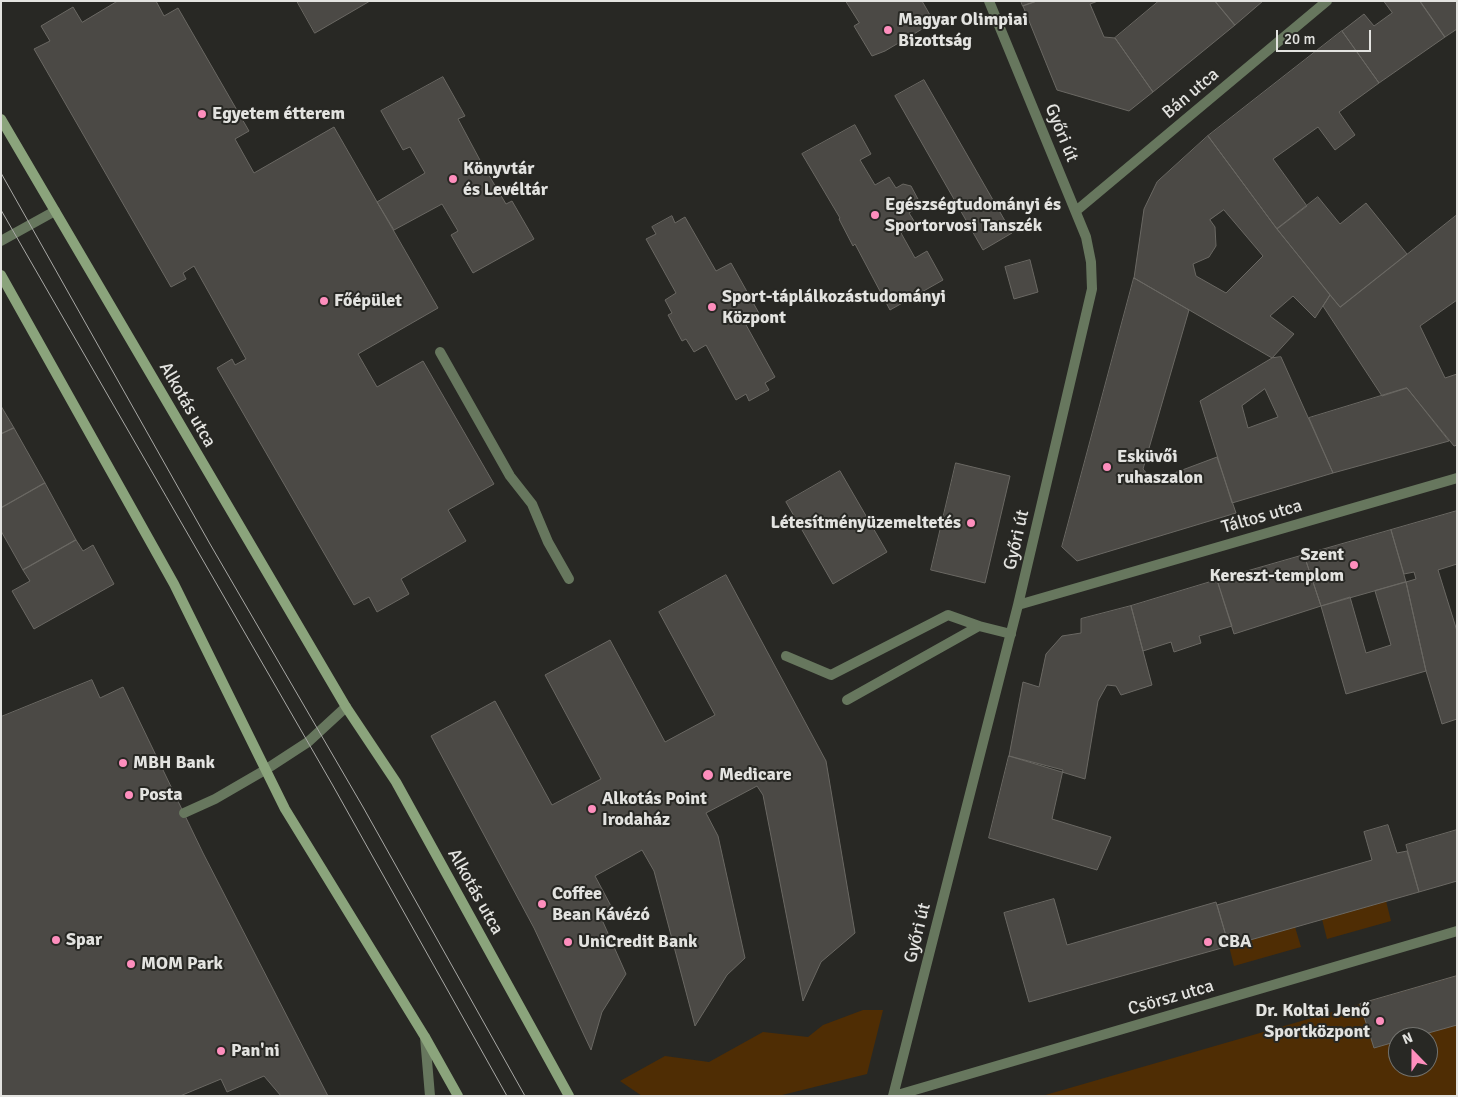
<!DOCTYPE html>
<meta charset="utf-8">
<style>
body{margin:0}
#map{position:relative;width:1458px;height:1097px;overflow:hidden;background:#282824;font-family:Signika,sans-serif}
canvas{display:block}
.frame{position:absolute;inset:0;border:2px solid #e3e3e0;pointer-events:none}
.north{position:absolute;left:1388px;top:1027px;width:50px;height:50px;box-sizing:border-box;background:#282824;border:1px solid #73736f;border-radius:50%;rotate:338deg;font-size:14px;font-weight:700;line-height:20px;text-align:center;color:#e3e3e0}
.north::after{content:'';display:block;margin:auto;width:18px;height:22px;background:#fe8ebd;clip-path:polygon(50% 0,100% 100%,50% 72%,0 100%)}
.scale{position:absolute;left:1276px;top:30px;width:95px;height:22px;box-sizing:border-box;border:2px solid #e3e3e0;border-top:0;padding-left:6px;font-size:15px;line-height:18px;white-space:nowrap;color:#e3e3e0;-webkit-text-stroke:4px #282824;paint-order:stroke}
</style>
<div id="map">
<canvas width="1458" height="1097"></canvas>
<div class="frame"></div>
<div class="north">N</div>
<div class="scale">20 m</div>
</div>
<script>
const ctx = document.querySelector('canvas').getContext('2d');
ctx.lineJoin = 'round';
function paint(path, color) {
  ctx.fillStyle = color;
  ctx.fill(path, 'evenodd');
}
function strokePath(path, color, width, dash) {
  ctx.strokeStyle = color;
  ctx.lineWidth = width;
  ctx.lineCap = dash ? 'butt' : 'round';
  ctx.setLineDash(dash || []);
  ctx.stroke(path);
}
function label(font, color, halo, rows, align = 'center') {
  ctx.font = font + ' Signika,sans-serif';
  ctx.lineWidth = 4;
  ctx.setLineDash([]);
  ctx.textBaseline = 'middle';
  ctx.strokeStyle = halo;
  ctx.fillStyle = color;
  for (const [text, x, y, turn = 0] of rows) {
    ctx.save();
    ctx.translate(x, y);
    ctx.rotate((+turn || 0) * Math.PI / 180);
    ctx.textAlign = isNaN(turn) ? turn : align;
    if (halo) ctx.strokeText(text, 0, 0);
    ctx.fillText(text, 0, 0);
    ctx.restore();
  }
}
paint(new Path2D(`
 M1386 901 1391 921 1327 939 1322 919Z
 M1295 927 1301 947 1234 966 1229 946Z
 M1457 976V1096H1042ZM1398 1037H1428V1067H1398Z
 M863 1010H883L867 1074 778 1096H642L620 1081 665 1056 709 1062 763 1032 808 1037 823 1025Z`), '#4f2d04');
const building = new Path2D(`
 M118 1H156L164 16 178 8 249 131 235 139 254 173 334 127 438 308 358 354 377 387 423 361 494 484 448 510 466 541 401 579 409 594 377 612 369 597 354 605 217 368 232 359 235 365 246 359 194 266 183 273 186 279 171 287 34 49 50 41 41 26 73 7 82 22Z
 M297 1H370L315 33Z
 M846 1H922L934 22 885 51 872 56 854 26 859 23Z
 M1021 1H1037L1023 6Z
 M1037 1H1098L1090 4 1104 37 1115 38 1153 92 1129 111 1057 90 1023 6Z
 M1159 1H1215L1235 25 1153 92 1115 38Z
 M1215 1H1263L1235 25Z
 M1384 1H1420L1445 37 1379 83 1342 31 1364 14 1374 26 1392 13Z
 M1420 1H1457V29L1445 37Z
 M1342 31 1379 83 1339 112 1355 135 1335 150 1318 127 1273 159 1307 206 1277 229 1208 136Z
 M443 77 465 116 458 119 481 162 506 204 512 201 534 239 473 273 451 235 458 231 442 204 394 230 377 202 425 173 410 147 403 150 381 111Z
 M924 80 1012 233 983 250 895 96Z
 M855 125 871 154 860 160 875 185 889 177 896 188 903 184 911 186 919 201 917 208 909 213 916 224 901 233 915 258 927 251 943 280 890 310 855 244 853 246 839 219 840 218 802 154Z
 M1208 136 1277 229 1330 295 1315 318 1293 296 1270 316 1294 334 1272 358 1134 278 1144 209 1157 182ZM1224 210 1263 256 1226 293 1196 276 1193 264 1209 257 1216 246 1215 227 1210 220Z
 M1318 197 1340 224 1366 203 1407 254 1340 307 1277 229Z
 M1457 215V300L1420 326 1445 378 1457 374V445L1454 446 1407 388 1382 396 1323 306 1330 295 1340 307Z
 M672 216 675 223 685 217 716 271 731 263 760 315 745 323 775 377 765 383 769 390 749 401 746 394 736 400 706 345 694 352 686 339 682 341 668 315 672 313 665 300 676 293 646 239 656 234 652 227Z
 M1030 260 1038 292 1014 299 1005 267Z
 M1134 278 1189 310 1143 469 1153 481 1217 457 1236 513 1077 561 1062 547Z
 M1281 357 1333 473 1232 503 1200 401 1272 358ZM1265 389 1278 417 1248 428 1242 406Z
 M1407 388 1449 441 1333 473 1309 418Z
 M1 406 14 428 1 434Z
 M14 428 45 483 1 508V434Z
 M956 463 1010 476 985 583 931 570Z
 M840 471 887 552 833 584 786 502Z
 M45 483 76 540 23 570 1 531V508Z
 M1457 511V564L1438 570 1457 631V719L1442 724 1426 671 1406 582 1416 579 1414 572 1404 574 1391 530Z
 M1391 530 1406 582 1321 606 1304 555Z
 M76 540 83 551 93 545 114 584 34 629 12 591 30 581 23 570Z
 M1304 555 1321 606 1234 634 1217 580Z
 M726 575 826 761 855 933 821 962 803 1001 763 795 757 786 706 813 718 836 745 958 727 975 695 1026 654 871 642 850 595 876 611 906 599 913 626 974 602 1012 591 1050 534 928 431 736 495 701 552 805 601 779 545 675 610 640 665 742 715 715 659 612Z
 M1217 580 1232 626 1199 636 1201 643 1174 652 1171 642 1143 651 1131 606Z
 M1406 582 1426 671 1346 694 1321 606 1350 597 1366 653 1391 645 1375 591Z
 M1131 606 1152 685 1121 695 1116 686 1107 685 1098 701 1085 779 1009 756 1023 682 1039 687 1046 654 1062 636 1081 633V619Z
 M92 680 100 698 123 687 203 853 328 1096H281L264 1076 227 1092 221 1079 180 1096H1V717Z
 M1009 756 1063 770 1052 819 1111 837 1097 870 989 838Z
 M1388 825 1397 853 1407 851 1419 892 1229 946 1217 905 1372 860 1364 832Z
 M1457 830V881L1419 892 1406 845Z
 M1054 899 1067 945 1216 902 1229 946 1029 1002 1004 913Z
 M1457 976V1025L1414 1037H1398V1041L1374 1048 1360 1004Z`);
paint(building, '#4b4945');
strokePath(building, '#6a6863', 1);
strokePath(new Path2D(`
 M440 352 510 476 532 504 548 542 569 579
 M786 656 831 675 948 615 979 626
 M847 700 979 626 1011 634
 M184 813 215 799 265 770`), '#67775e', 10);
strokePath(new Path2D(`
 M1076 211 1327 1
 M1 241 55 211
 M1018 605 1457 478
 M265 770 308 742 346 707
 M425 1037 430 1096
 M893 1096 1018 605 1092 289 1091 262 1086 237 989 1
 M894 1096 1457 931`), '#67775e', 10);
strokePath(new Path2D(`
 M1 119 346 707 396 782 569 1096
 M1 275 174 584 285 809 425 1037 458 1096`), '#8ba47c', 10);
strokePath(new Path2D(`
 M1 173 210 544 363 807 525 1096
 M1 210 332 784 507 1096`), '#a9a9a6', 1);
for (const [x, y, r, color] of [
 [888,30,5,"#fe8ebd"],
 [202,114,5,"#fe8ebd"],
 [453,179,5,"#fe8ebd"],
 [875,215,5,"#fe8ebd"],
 [324,301,5,"#fe8ebd"],
 [712,307,5,"#fe8ebd"],
 [1107,467,5,"#fe8ebd"],
 [971,523,5,"#fe8ebd"],
 [1354,565,5,"#fe8ebd"],
 [123,763,5,"#fe8ebd"],
 [708,775,6,"#fe8ebd"],
 [129,795,5,"#fe8ebd"],
 [592,809,5,"#fe8ebd"],
 [542,904,5,"#fe8ebd"],
 [56,940,5,"#fe8ebd"],
 [568,942,5,"#fe8ebd"],
 [1208,942,5,"#fe8ebd"],
 [131,964,5,"#fe8ebd"],
 [1380,1021,5,"#fe8ebd"],
 [221,1051,5,"#fe8ebd"]
]) {
  const dot = new Path2D();
  dot.arc(x, y, r, 0, 2 * Math.PI);
  ctx.fillStyle = color;
  ctx.fill(dot);
  strokePath(dot, '#282824', 2);
}
label('bold 18px', '#e3e3e0', '#282824', [
 ["Magyar Olimpiai",898,20],
 ["Bizottság",898,41],
 ["Egyetem étterem",212,114],
 ["Könyvtár",463,169],
 ["és Levéltár",463,190],
 ["Egészségtudományi és",885,205],
 ["Sportorvosi Tanszék",885,226],
 ["Sport-táplálkozástudományi",722,297],
 ["Központ",722,318],
 ["Főépület",334,301],
 ["Esküvői",1117,457],
 ["ruhaszalon",1117,478],
 ["Létesítményüzemeltetés",961,523,"right"],
 ["Szent",1344,555,"right"],
 ["Kereszt-templom",1344,576,"right"],
 ["MBH Bank",133,763],
 ["Medicare",719,775],
 ["Posta",139,795],
 ["Alkotás Point",602,799],
 ["Irodaház",602,820],
 ["Coffee",552,894],
 ["Bean Kávézó",552,915],
 ["Spar",66,940],
 ["UniCredit Bank",578,942],
 ["CBA",1218,942],
 ["MOM Park",141,964],
 ["Dr. Koltai Jenő",1370,1011,"right"],
 ["Sportközpont",1370,1032,"right"],
 ["Pan'ni",231,1051]
], 'left');
label('18px', '#e3e3e0', '#282824', [
 ["Bán utca",1191,94,-40],
 ["Győri út",1061,133,68],
 ["Alkotás utca",187,405,60],
 ["Táltos utca",1262,517,-16],
 ["Győri út",1017,540,-77],
 ["Alkotás utca",475,892,61],
 ["Győri út",918,933,-76],
 ["Csörsz utca",1171,998,-16]
]);
</script>
